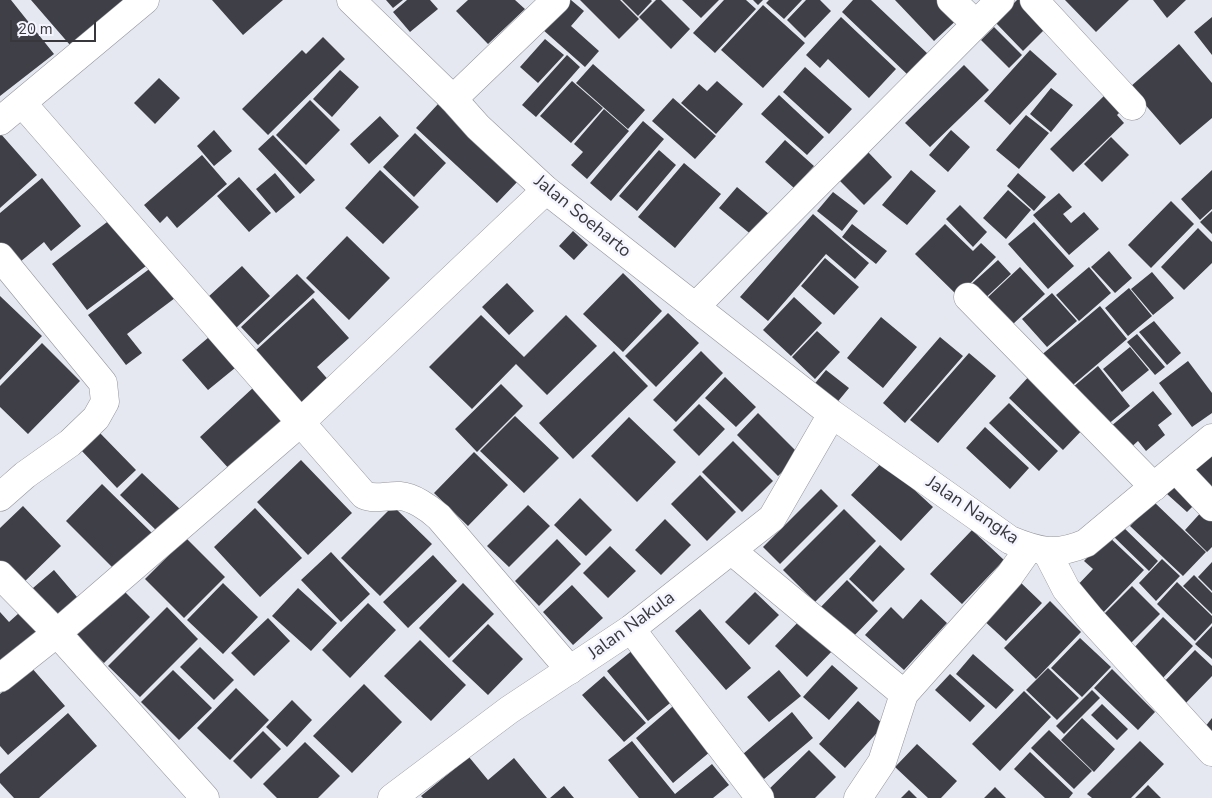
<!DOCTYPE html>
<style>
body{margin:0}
#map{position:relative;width:1212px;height:798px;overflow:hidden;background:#e6e8f1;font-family:"Nunito Sans",sans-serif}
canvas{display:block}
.scale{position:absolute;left:10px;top:20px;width:86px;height:22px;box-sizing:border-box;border:2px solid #38383c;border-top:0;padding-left:6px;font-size:15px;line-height:18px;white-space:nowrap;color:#38383c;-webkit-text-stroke:4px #f4f5ff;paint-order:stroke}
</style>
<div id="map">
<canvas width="1212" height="798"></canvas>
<div class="scale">20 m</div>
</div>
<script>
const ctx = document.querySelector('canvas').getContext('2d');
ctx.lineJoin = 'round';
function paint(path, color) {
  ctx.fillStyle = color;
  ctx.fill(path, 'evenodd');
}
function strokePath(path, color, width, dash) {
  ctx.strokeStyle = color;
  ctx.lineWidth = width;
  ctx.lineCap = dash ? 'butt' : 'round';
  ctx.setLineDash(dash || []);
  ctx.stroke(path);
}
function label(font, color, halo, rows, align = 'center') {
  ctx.font = font + ' "Nunito Sans",sans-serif';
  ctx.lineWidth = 5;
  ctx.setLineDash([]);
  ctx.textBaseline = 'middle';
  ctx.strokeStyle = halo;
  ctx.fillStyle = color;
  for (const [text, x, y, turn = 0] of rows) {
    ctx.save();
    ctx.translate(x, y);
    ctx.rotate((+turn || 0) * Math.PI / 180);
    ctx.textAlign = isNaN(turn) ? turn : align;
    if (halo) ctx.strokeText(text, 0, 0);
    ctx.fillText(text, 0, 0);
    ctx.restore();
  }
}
paint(new Path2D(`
 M0 0H11L54 54 0 96Z
 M31 0H124L70 45Z
 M212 0H283L243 35Z
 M386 0H403L393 8Z
 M407 0H430L438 9 410 32 393 12Z
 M468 0H515L525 9 488 44 456 11Z
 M567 0H571L584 11 571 26 599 51 585 67 542 29Z
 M580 0H620L639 19 619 39Z
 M622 0H651L652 1 638 16Z
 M656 0H661L690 29 671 49 639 17Z
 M682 0H719L701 18Z
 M724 0H746L756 9 715 53 693 33Z
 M753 0H763L758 5Z
 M769 0H802L784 19 766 3Z
 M806 0H820L831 11 805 38 787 20Z
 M853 0H871L928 54 908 75 842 12Z
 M895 0H946L961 16 934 41Z
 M1017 0H1022L1048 26 1023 51 995 22Z
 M1065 0H1129L1096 32Z
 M1153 0H1186L1167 18Z
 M763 5 805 43 763 88 721 50Z
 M841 17 896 69 869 98 828 59 820 68 806 55Z
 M1212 17V55L1194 32Z
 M994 27 1022 55 1009 68 981 40Z
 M323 37 345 59 268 135 242 109 302 50 306 54Z
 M545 39 564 55 538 83 520 67Z
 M1179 44 1212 83V118L1180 145 1130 87Z
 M1030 50 1057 74 1010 125 984 101Z
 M567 55 580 67 536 117 522 105Z
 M593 64 645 110 628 129 576 83Z
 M964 65 989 90 930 147 905 123Z
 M805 67 852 109 829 134 783 92Z
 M340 70 359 87 332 117 313 99Z
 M159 78 180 98 155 124 134 103Z
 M572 81 603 108 571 143 540 116Z
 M717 81 743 104 716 134 681 103 699 84 707 91Z
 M1051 88 1073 105 1051 132 1030 114Z
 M1107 93 1123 109 1117 115 1124 123 1073 172 1050 149Z
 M779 95 824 137 807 155 761 114Z
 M673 98 716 136 695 159 652 121Z
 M310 100 340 130 306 165 276 135Z
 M438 104 520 179 497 203 416 128Z
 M604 109 629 131 587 179 571 165 583 152 574 144Z
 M1026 115 1049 133 1019 169 996 150Z
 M380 116 399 136 369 164 350 144Z
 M643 121 664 139 611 201 590 183Z
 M214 130 232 151 214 166 197 146Z
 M951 130 970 147 948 172 929 155Z
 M0 133 37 175 0 208Z
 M415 133 446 163 414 197 383 167Z
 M273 135 315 180 300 194 258 149Z
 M1111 137 1129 155 1102 182 1084 164Z
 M785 140 814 166 794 188 765 162Z
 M659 150 676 165 637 211 619 196Z
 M868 152 892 177 864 205 839 180Z
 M202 155 227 184 177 228 167 216 160 223 144 205Z
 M684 163 721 194 675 248 638 217Z
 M380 170 419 207 383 244 345 208Z
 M911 170 936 191 907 225 882 205Z
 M1212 170V209L1200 220 1181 199Z
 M275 173 295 197 276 213 256 189Z
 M1018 173 1046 197 1034 211 1007 186Z
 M239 177 271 213 249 232 217 196Z
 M42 178 81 226 51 251 44 242 14 267 0 250V213Z
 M737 187 770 215 753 236 719 208Z
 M1008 190 1031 210 1006 239 983 218Z
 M833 192 858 211 842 231 817 211Z
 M1059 193 1072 207 1063 214 1071 223 1084 212 1099 229 1069 255 1033 215Z
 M1171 201 1194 224 1151 268 1128 245Z
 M960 205 987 232 973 247 946 219Z
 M1212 211V234L1200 222Z
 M813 214 869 263 855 279 826 254 768 321 740 297Z
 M115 216 150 263 87 310 52 264Z
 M1034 222 1074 266 1048 289 1008 244Z
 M852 224 887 251 876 264 842 237Z
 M945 224 973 251 981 243 996 257 958 296 915 254Z
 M1198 228 1212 242V263L1184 290 1161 267Z
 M573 231 588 245 574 260 559 246Z
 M347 236 390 278 349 320 306 278Z
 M1109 251 1132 278 1115 293 1091 267Z
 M825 258 859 287 834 315 801 286Z
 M998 260 1011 274 980 303 967 288Z
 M156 264 179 295 127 334 142 353 126 365 88 315Z
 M242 266 270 296 236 328 208 297Z
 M1020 267 1045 294 1012 325 987 298Z
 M1089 267 1111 293 1079 321 1056 295Z
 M1152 272 1174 298 1153 315 1131 289Z
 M623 273 662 311 623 352 583 314Z
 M297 274 315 292 258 345 241 327Z
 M507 283 534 311 509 335 482 307Z
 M1129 288 1152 316 1128 336 1105 308Z
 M1052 293 1077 321 1047 347 1022 319Z
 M0 296 42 336 0 380Z
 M794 297 822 323 791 356 763 330Z
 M313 298 349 338 317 367 332 384 305 408 254 352Z
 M1100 306 1127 339 1067 390 1039 357Z
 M668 313 699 343 656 387 625 356Z
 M481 315 524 357 566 315 597 346 547 395 516 364 472 409 429 367Z
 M881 317 917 347 883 388 847 358Z
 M1154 321 1181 353 1167 365 1139 332Z
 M817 331 840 352 815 379 792 357Z
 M1137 334 1165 367 1155 375 1127 342Z
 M209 337 235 368 208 390 182 360Z
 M940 337 963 356 905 423 883 403Z
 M42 343 80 381 28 434 0 407V386Z
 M1130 347 1149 370 1122 392 1103 369Z
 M614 351 648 386 573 459 539 423Z
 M701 351 723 373 676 422 653 400Z
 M969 353 996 376 938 443 910 420Z
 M1188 361 1212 393V413L1192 427 1159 383Z
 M1098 366 1130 406 1106 426 1073 387Z
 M826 370 849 388 835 405 812 387Z
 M1032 373 1087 425 1063 450 1009 398Z
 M725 377 756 407 736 427 705 398Z
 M501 384 523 406 477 452 455 429Z
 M255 386 286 420 231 471 200 437Z
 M1153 391 1172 414 1158 425 1165 435 1146 451 1138 441 1128 450 1110 427Z
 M1009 403 1058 451 1039 471 989 423Z
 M699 404 725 429 699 456 673 430Z
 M758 413 800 455 778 476 737 435Z
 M515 416 559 458 524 493 480 451Z
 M629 417 676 462 637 502 591 456Z
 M985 427 1029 468 1010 489 966 448Z
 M99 432 136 470 117 488 80 449Z
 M733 441 773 481 742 512 702 472Z
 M1212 444V491L1188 469Z
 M474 452 508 485 468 526 434 493Z
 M301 460 352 513 308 555 257 502Z
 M883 461 933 507 901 541 851 495Z
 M142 473 182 511 160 534 120 495Z
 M700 475 736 512 707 541 671 504Z
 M1178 481 1199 500 1187 512 1167 494Z
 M102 484 154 535 117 572 66 521Z
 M821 489 838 506 780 564 763 547Z
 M580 498 612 530 586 556 554 525Z
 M1153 501 1206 552 1183 576 1130 526Z
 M528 505 550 526 509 567 487 546Z
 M23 506 61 546 20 586 0 566V528Z
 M393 506 432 544 380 596 341 558Z
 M255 508 302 558 260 597 214 547Z
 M844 509 876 541 815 602 783 570Z
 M1204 509 1212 517V547L1207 552 1185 530Z
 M665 519 691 545 661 575 635 550Z
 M1120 524 1158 561 1149 571 1111 534Z
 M972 530 1004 560 962 604 930 574Z
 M1108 536 1144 570 1099 617 1072 591 1093 569 1084 561Z
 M186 538 225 577 184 618 145 579Z
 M557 539 581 564 539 606 515 581Z
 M880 545 905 569 873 602 849 579Z
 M610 546 636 571 608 598 583 573Z
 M331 552 370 594 341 622 301 580Z
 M433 555 457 581 408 628 383 602Z
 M1162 559 1180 576 1156 601 1139 583Z
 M1212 562V591L1198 577Z
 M54 570 83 604 57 628 26 594Z
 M1194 575 1212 593V614L1183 586Z
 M847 580 878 611 849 641 817 611Z
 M1018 580 1042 603 1006 641 981 618Z
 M1177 582 1212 616V623L1195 641 1157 604Z
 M223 583 258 617 223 654 187 620Z
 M463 583 494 614 449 658 419 628Z
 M572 585 603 618 573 645 543 612Z
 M1132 586 1160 614 1130 644 1102 616Z
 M121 588 150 617 104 663 75 635Z
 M298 588 337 623 311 651 272 616Z
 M755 592 779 615 749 645 725 622Z
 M921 599 947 623 904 670 865 635 891 607 903 619Z
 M1050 601 1081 632 1036 679 1004 648Z
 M368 603 396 630 350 678 322 650Z
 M167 607 198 639 140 697 108 666Z
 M700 609 751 668 726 690 675 631Z
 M0 612 9 622 19 613 41 637 0 673Z
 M804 616 836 647 807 677 775 646Z
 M1163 617 1193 646 1161 680 1131 651Z
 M268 618 290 641 254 676 231 653Z
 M488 624 523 659 488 695 452 661Z
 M1212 626V659L1195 644Z
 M1080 638 1111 667 1082 697 1051 668Z
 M420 640 466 685 431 721 384 676Z
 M639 645 680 695 648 721 607 671Z
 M200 647 234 680 214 700 180 667Z
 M1195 650 1212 666V676L1183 706 1161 685Z
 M973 654 1014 690 996 709 956 674Z
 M832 665 858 688 829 720 803 697Z
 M31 667 65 706 8 755 0 746V694Z
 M1048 668 1079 698 1057 720 1026 690Z
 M1112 669 1155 712 1138 730 1094 688Z
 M173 670 212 708 179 740 141 702Z
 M779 670 801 696 769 722 747 697Z
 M950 674 985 706 970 722 935 690Z
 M604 676 646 723 624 742 582 695Z
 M364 684 402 722 352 773 313 736Z
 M236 688 269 720 230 760 197 728Z
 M1092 690 1100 698 1064 734 1056 726Z
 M1024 691 1051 717 1000 771 972 744Z
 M292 700 312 720 287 747 266 727Z
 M679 701 717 746 673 783 636 738Z
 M858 701 884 725 845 768 819 744Z
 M1102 704 1128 729 1117 740 1091 715Z
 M792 712 813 738 764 779 743 754Z
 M68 713 97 746 39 798H14L0 783V774Z
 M1082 718 1115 749 1094 772 1061 740Z
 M1212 718V740L1201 732Z
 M1049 730 1092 771 1074 789 1031 748Z
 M263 731 281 749 251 779 233 761Z
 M632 741 675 794 712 764 729 785 713 798H639L608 760Z
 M1140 741 1164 764 1131 798H1092L1087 794Z
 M305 742 340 776 318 798H277L263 784Z
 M917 744 957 781 941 798H928L895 767Z
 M809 750 836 777 815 798H769L764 794Z
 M1030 752 1073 793 1069 798H1045L1014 769Z
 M469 757 488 780 514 758 547 798H423L421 796Z
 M1148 785 1161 798H1135Z
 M564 786 574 798H550Z
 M995 787 1006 798H984Z
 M909 790 917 798H901Z`), '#3e3f47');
const minor = new Path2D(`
 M951 0 976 24
 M1034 0 1132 106
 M453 99 556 0
 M22 103 364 495C375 500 388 495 400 496 413 497 429 508 439 517L570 670
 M0 121 145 0
 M0 257 103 383 105 402 96 418 70 443 25 475 0 497
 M968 297 1154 487
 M695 307 1000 0
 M1176 469 1212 507
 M732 551 904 694
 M1047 552 1066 589 1090 618 1212 752
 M0 575 57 633 205 798
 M631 629 760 798
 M0 678 57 633 300 423 546 190
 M858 798 882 762 904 694 1010 575 1029 548`);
const tertiary = new Path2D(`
 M351 0 453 99 478 127 546 190 832 414 1010 540C1039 552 1056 556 1086 543L1212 438
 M392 798 509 710 631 629 772 518 832 414`);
strokePath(minor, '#93959d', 29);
strokePath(tertiary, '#93959d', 29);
strokePath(minor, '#fff', 28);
strokePath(tertiary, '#fff', 28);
label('18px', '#38383c', '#f4f5ff', [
 ["Jalan Soeharto",582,217,39],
 ["Jalan Nangka",972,511,34],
 ["Jalan Nakula",632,626,-36]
]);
</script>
